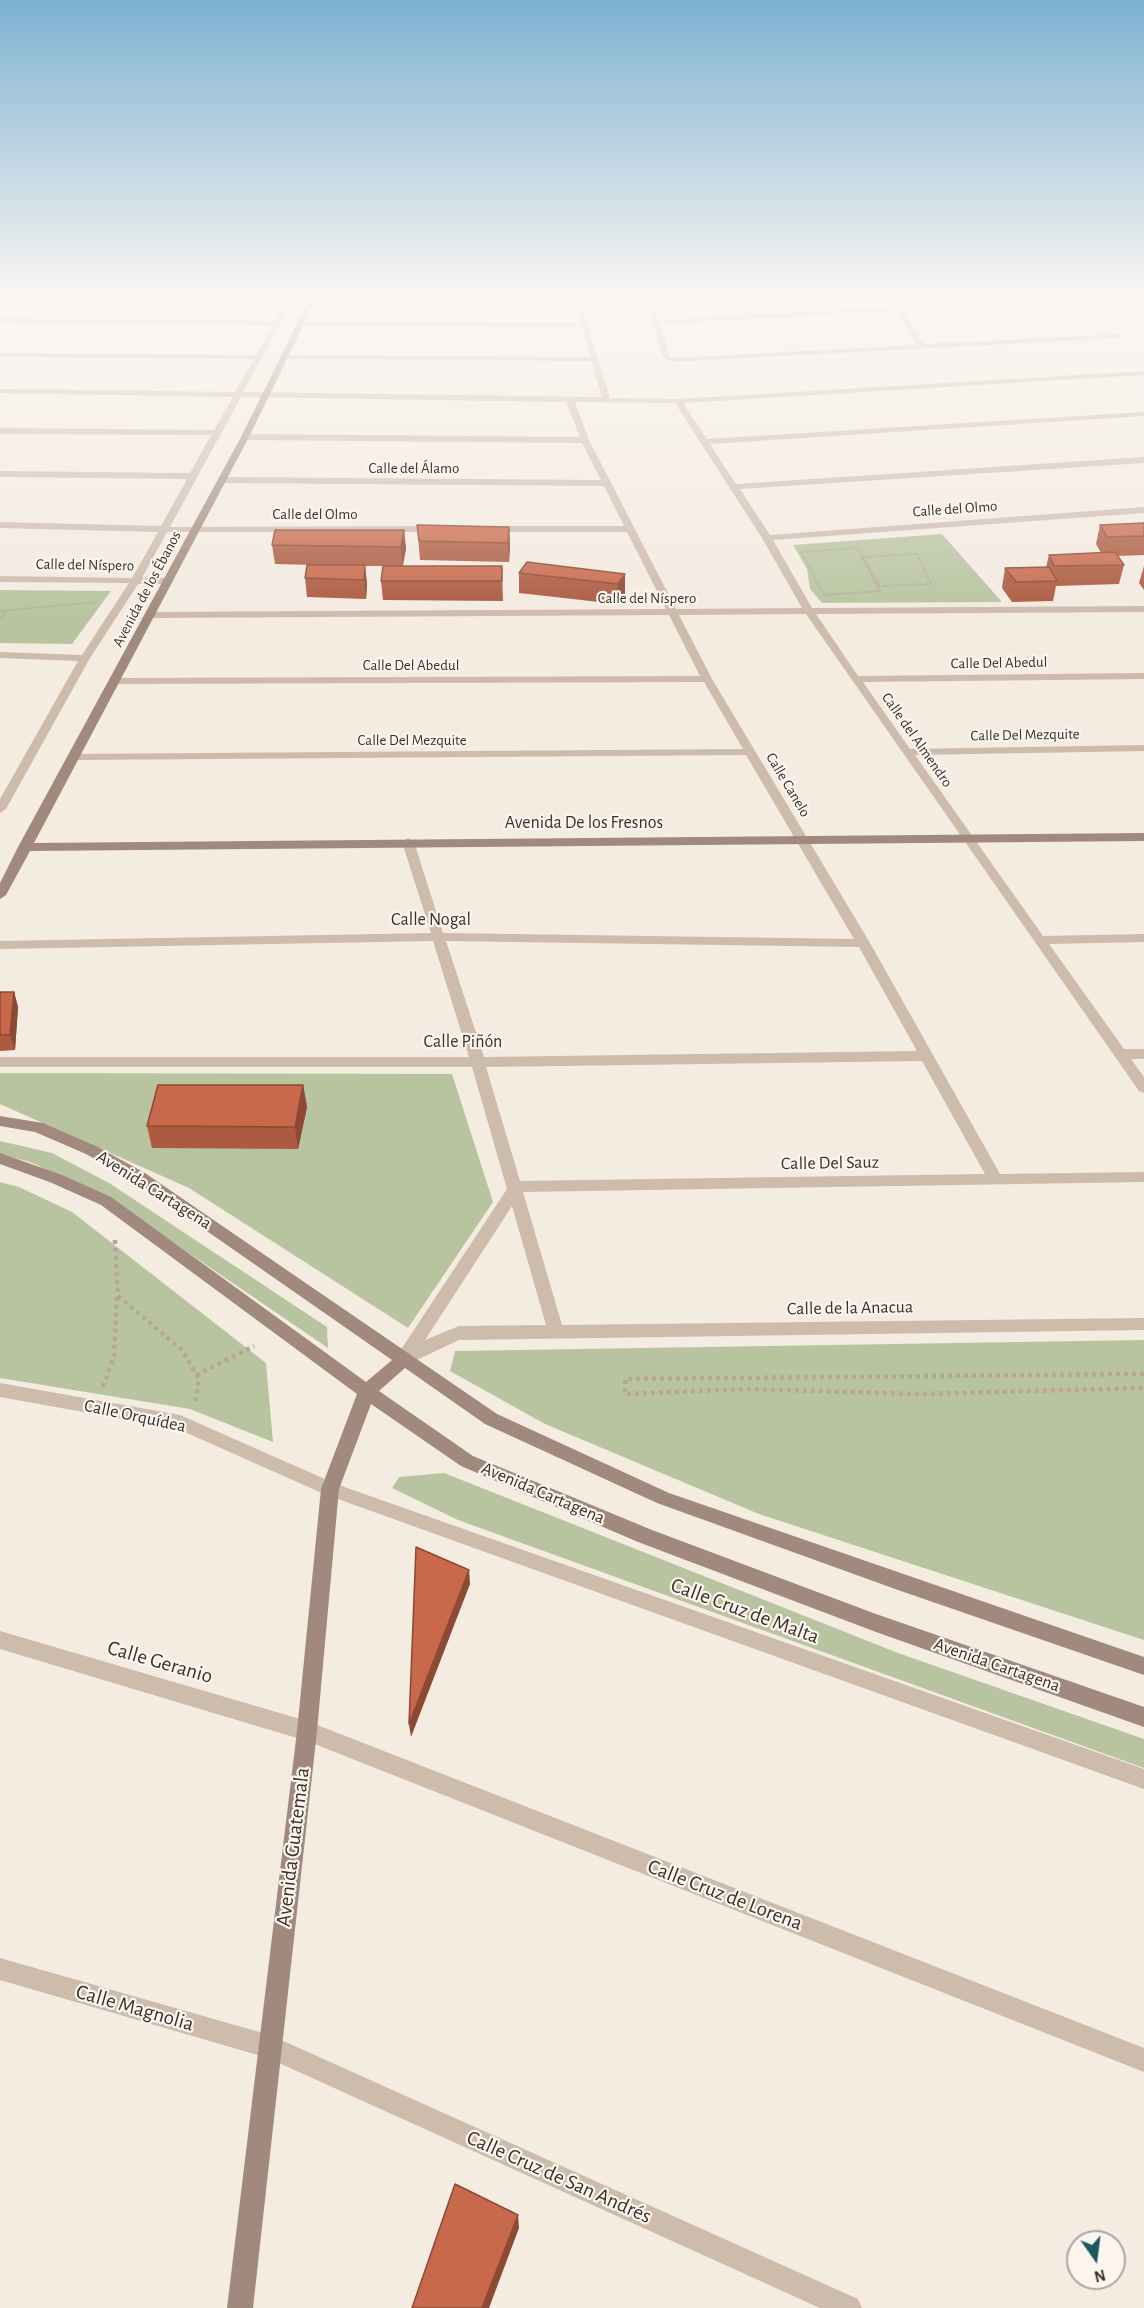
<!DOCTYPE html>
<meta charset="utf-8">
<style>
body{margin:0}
#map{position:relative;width:1144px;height:2308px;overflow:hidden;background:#f4ebe1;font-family:"Alegreya Sans",sans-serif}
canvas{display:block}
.north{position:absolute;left:1066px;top:2230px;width:60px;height:60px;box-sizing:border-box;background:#fbf5ee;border:2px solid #aea6a0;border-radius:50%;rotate:166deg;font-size:16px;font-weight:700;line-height:24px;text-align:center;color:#3b302b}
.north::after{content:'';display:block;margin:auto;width:21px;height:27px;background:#1f5a5e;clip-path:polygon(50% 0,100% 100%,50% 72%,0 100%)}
</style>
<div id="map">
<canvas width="1144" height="2308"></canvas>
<div class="north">N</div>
</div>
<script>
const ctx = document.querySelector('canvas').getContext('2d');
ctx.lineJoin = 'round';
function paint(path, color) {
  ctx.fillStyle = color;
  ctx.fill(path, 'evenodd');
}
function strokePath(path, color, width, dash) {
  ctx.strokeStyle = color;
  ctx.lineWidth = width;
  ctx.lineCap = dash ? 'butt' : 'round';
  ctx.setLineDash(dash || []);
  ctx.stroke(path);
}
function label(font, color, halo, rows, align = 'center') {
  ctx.font = font + ' "Alegreya Sans",sans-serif';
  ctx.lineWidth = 4.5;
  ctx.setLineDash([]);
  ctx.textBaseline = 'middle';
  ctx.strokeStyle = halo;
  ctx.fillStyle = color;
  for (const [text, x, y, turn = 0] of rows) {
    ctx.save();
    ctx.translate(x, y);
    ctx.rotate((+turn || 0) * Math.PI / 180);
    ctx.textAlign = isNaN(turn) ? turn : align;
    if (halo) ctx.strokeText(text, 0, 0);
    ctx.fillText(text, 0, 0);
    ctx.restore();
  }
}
paint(new Path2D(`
 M942 534 1002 602 822 603 810 589 807 569 793 545Z
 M0 590 111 591 72 644 0 643Z
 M0 1073 452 1074 493 1202 408 1328 189 1188 0 1104Z
 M0 1141 52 1153 109 1183 327 1327 328 1348 108 1198 30 1162 0 1154Z
 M0 1182 19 1187 72 1212 266 1363 273 1442 190 1409 0 1378Z
 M1144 1340V1640L759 1514 545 1424 450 1371 455 1351Z
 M444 1473 898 1653 1144 1739V1768L458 1520 392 1488 399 1477Z`), '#b8c4a0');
strokePath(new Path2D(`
 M857 548 880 591 824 595 801 552Z
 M917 554 931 584 879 586 863 557Z
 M0 611 99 602
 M0 619 6 611`), '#b9a596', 2, [1.5, 1.5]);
strokePath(new Path2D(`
 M115 1240 118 1296 182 1350 199 1379 195 1405
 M1144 1374 625 1379V1394L747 1389 918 1394 1144 1388
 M196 1375 254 1346
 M103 1387 114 1356 117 1297`), '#b9a596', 4.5, [4, 4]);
paint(new Path2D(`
 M289 295H296L243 392 602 397 591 361 283 359 279 357 283 355 590 357 582 327 300 326 296 324 300 322 580 323 571 295H578L610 398 678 399 1144 371V375L683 403 707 439 1144 412V416L710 444 736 484 1144 457V463L740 489 770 535 1144 507V513L773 540 812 608 1144 606V612L816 614 858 676 1144 673V679L863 682 910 749 1144 745V751L915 755 1043 936 1144 934V942L1049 944 1124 1049H1144V1059H1131L1144 1077V1093L1139 1091 806 614 679 615 712 679 870 943 1000 1174 1144 1172V1182L523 1192 562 1325 1144 1318V1330L459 1340 404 1366 398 1364 396 1359 398 1354 507 1189 472 1067H0V1057H469L433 941 0 949V941L431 933 402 842 408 838 414 842 443 933 854 939 746 755 74 760 68 757 74 754 743 749 704 682 115 684 110 681 115 678 700 676 669 615 150 618 145 615 150 612 666 609 627 532H489L484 529 489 526H624L604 486 221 483 217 480 221 477 601 480 582 443 245 440 241 437 245 434 580 437 566 402 241 397 170 527 438 526 443 529 438 532H167L142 578H169L174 581 169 584H138L90 658 6 809 0 813V799L78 661 0 658V652L82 655 129 583 0 582V576L132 578 158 532 0 528V522L161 526 187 479 0 477V471L190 473 211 435 0 434V428L214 430 233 397 0 393V389L235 392 254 359 0 357V353L256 355 273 325 0 322V318L275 321ZM575 402 675 403 762 538 802 608 676 609 589 440ZM446 941 859 947 917 1051 484 1057ZM922 1061 985 1174 520 1181 486 1067ZM512 1206 546 1325 459 1326 425 1340Z
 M644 295H651L658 320 893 307 886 295H893L900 307 1105 295 1106 298 1102 300 903 311 925 344 1120 334 1124 336 1120 338 672 362 663 358ZM896 311 917 345 673 358 670 357 660 324Z
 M0 1383 180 1415 336 1484 1144 1769V1789L324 1494 178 1429 0 1397Z
 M0 1631 307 1721 1144 2048V2072L307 1741 0 1649Z
 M0 1958 270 2035 858 2299 862 2308H820L268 2058 0 1980Z`), '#cdbbac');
paint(new Path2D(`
 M311 295H318L249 437 34 843 1144 833V841L30 851 6 895 0 899V883L18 847 241 437Z
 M0 1116 43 1123 96 1146 145 1173 497 1414 669 1493 1144 1657V1675L898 1590 657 1503 485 1424 405 1368 379 1391 473 1456 652 1530 876 1614 1144 1707V1727L876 1632 638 1542 461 1466 371 1404 339 1489 317 1731 253 2308H227L297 1731 321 1489 357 1394 101 1205 52 1183 0 1164V1153L62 1175 111 1197 366 1382 392 1360 135 1181 86 1154 35 1132 0 1126Z`), '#a18a7d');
paint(new Path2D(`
 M1144 523V555L1117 556 1124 565 1119 584 1056 586 1053 601 1012 602 1002 588 1005 568 1046 567 1049 555 1101 553 1096 544 1100 525Z
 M417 525 509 527 510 546 509 562 420 560Z
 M404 530 406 549 403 566H502L503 601 383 600 381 581 383 566H365L367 584 366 599 307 597 305 578 314 565 275 564 272 545Z
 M1144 566V590L1139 583Z
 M519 573 625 574V594L617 604 519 593Z
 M0 992H14L18 1007 15 1050 0 1051Z
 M303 1085 307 1107 298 1149 152 1148 147 1126Z`), '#ac5a40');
paint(new Path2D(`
 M509 527 510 546 509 562 508 543Z
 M404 530 406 549 402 566 401 547Z
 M365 565 367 584 366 599 364 580Z
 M625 574V594L617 604 618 584Z
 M14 992 18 1007 15 1050 10 1035Z
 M303 1085 307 1107 298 1149 295 1127Z
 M469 1570 470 1584 411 1737 409 1724Z
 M518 2215 519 2228 489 2308H482Z`), '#8c4a34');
const building = new Path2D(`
 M1144 523V536L1107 537 1100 525Z
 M417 525 509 527 508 543 419 541Z
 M275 530H404L401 547 272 545Z
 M1115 552 1124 565 1054 566 1049 555Z
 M527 562 625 574 618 584 519 573Z
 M307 565H365L364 580 305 578Z
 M383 566H502V581H381Z
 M1049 567 1057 581 1016 582 1005 568Z
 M0 992H14L10 1035H0Z
 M158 1085H303L295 1127 147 1126Z
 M416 1547 469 1570 409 1724Z
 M455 2184 518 2215 482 2308H412Z`);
paint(building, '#c8694b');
strokePath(building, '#8c4a34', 1.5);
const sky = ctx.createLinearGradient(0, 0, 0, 619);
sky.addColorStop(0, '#7eb2d2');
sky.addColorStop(0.48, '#faf6f2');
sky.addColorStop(1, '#faf6f200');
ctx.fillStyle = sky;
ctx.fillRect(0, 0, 1144, 619);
label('15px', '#3b302b', '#fbf5ee', [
 ["Calle del Álamo",414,468],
 ["Calle del Olmo",955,509,-4],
 ["Calle del Olmo",315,514],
 ["Calle del Níspero",85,565,1],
 ["Avenida de los Ébanos",147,589,-62],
 ["Calle del Níspero",647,598],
 ["Calle Del Abedul",999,663,-1],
 ["Calle Del Abedul",411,665],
 ["Calle Del Mezquite",1025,735,-1],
 ["Calle Del Mezquite",412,740],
 ["Calle del Almendro",917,740,55],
 ["Calle Canelo",788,785,59]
]);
label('18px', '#3b302b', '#fbf5ee', [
 ["Avenida De los Fresnos",584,823],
 ["Calle Nogal",431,920],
 ["Calle Piñón",463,1042],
 ["Calle Del Sauz",830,1163,-1],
 ["Avenida Cartagena",154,1190,32],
 ["Calle de la Anacua",850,1308,-1],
 ["Calle Orquídea",135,1416,12],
 ["Avenida Cartagena",543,1493,23],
 ["Avenida Cartagena",997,1665,19]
]);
label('21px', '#3b302b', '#fbf5ee', [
 ["Calle Cruz de Malta",745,1611,20],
 ["Calle Geranio",160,1662,16],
 ["Avenida Guatemala",293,1847,-83],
 ["Calle Cruz de Lorena",725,1895,21],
 ["Calle Magnolia",135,2008,16],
 ["Calle Cruz de San Andrés",559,2177,24]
]);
</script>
